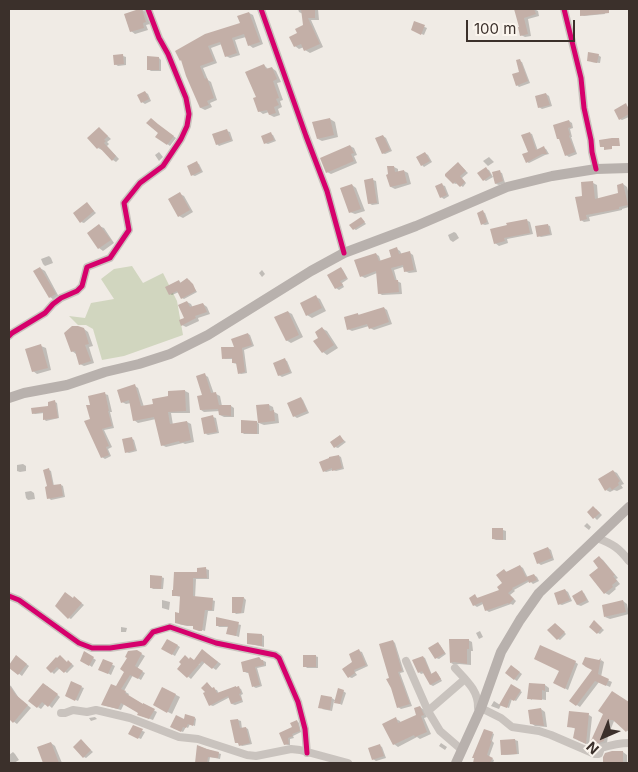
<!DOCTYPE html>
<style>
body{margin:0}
#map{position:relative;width:638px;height:772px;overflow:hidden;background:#f0ebe5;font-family:Inter,sans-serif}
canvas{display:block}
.frame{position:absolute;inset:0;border:10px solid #3b302b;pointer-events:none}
.north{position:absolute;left:578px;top:712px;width:50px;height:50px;-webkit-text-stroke:4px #fbf5ee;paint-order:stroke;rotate:224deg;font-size:14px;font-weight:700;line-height:20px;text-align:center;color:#3b302b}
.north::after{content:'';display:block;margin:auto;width:18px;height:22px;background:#3b302b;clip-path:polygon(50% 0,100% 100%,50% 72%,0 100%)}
.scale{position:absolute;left:466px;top:20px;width:109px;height:22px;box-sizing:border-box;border:2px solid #3b302b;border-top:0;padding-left:6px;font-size:15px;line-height:18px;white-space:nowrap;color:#3b302b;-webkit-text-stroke:4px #fbf5ee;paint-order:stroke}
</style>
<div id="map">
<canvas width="638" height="772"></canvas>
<div class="frame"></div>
<div class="north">N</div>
<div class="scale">100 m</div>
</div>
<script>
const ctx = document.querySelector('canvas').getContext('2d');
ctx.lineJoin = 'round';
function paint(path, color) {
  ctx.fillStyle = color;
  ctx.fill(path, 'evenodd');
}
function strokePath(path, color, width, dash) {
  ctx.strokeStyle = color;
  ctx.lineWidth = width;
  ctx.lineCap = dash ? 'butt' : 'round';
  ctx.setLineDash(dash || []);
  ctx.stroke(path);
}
paint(new Path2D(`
 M132 266 143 283 163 273 177 301 183 335 124 356 102 360 93 329 86 325H78L69 316 85 318 91 303 114 299 101 279 114 269Z`), '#d1d6bf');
paint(new Path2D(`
 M141 9 146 12 150 24 146 25 148 30 135 34 131 31Z
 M298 9H318L319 20H311L323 47 310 53 305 50 304 47 299 49 295 46 298 34 305 26 303 14 299 12Z
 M515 9H534L538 11 539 16 528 19 531 36 525 37 521 35 520 28Z
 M583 9H604L605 14 584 16 581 15Z
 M249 13 253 15 263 44 253 48 249 45 246 37 235 40 240 55 230 58 226 56 222 44 211 48 217 63 203 68 208 80 211 82 217 100 210 103 212 107 205 110 201 108 183 61 241 23Z
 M415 23 427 28 424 35 415 31Z
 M598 55 601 57 600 63 591 62Z
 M123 56 126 57V65L118 66 115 64Z
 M159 58 161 60V71H151L148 69Z
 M519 61 522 62 530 83 519 87 517 85 520 72Z
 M264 65 269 70 272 68 276 71 281 82 277 83 283 100 280 101 282 107 278 109 280 115 274 117 270 115 269 112 263 114 259 111 258 98Z
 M145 92 148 94 151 101 145 104 142 102Z
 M546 94 549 96 552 106 542 109 539 107Z
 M626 105 629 108V117L622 120 620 119Z
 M330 119 335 122 338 137 322 141 318 139Z
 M569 121 572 123 573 128 570 129 572 137H571L577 154 569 157 566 155 561 140Z
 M160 127 176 138 170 146 157 136Z
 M99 128 111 139 107 142 109 144 107 146 119 159 116 162 113 160 103 149 102 150 98 148 88 138Z
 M227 131 230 132 233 141 219 146 217 144Z
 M529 133 532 134 538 151 544 148 546 149 549 154 545 155 529 163 527 162 530 153Z
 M271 134 273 135 276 141 268 144 265 143Z
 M383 136 386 138 392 151 385 154 382 153Z
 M350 146 354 148 357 155 354 156 357 163 331 174 327 172Z
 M159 152 163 157 159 161 155 155Z
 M425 153 428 155 432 162 424 167 422 165Z
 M489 157 494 162 488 166 483 161Z
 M197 163 199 164 203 172 195 176 192 175Z
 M460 165 468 173 462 178 466 183 463 187 457 183 456 184 453 183Z
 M394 167 398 169V173L404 171 408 173 411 184 395 189 391 187 389 168Z
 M486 169 489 170 493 177 486 181 484 180Z
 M499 172 502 173 505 183 499 185 496 184Z
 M373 180 376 181 379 204 372 205 369 203Z
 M593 183 597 185 598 199 620 194 623 184 627 187 628 191H629V207L622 209V210L589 217 590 221 584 222 581 220 583 197Z
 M352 185 356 188 365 211 355 214 350 212Z
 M442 185 445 186 449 196 444 199 441 197Z
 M180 194 184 196 193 212 183 218 179 216Z
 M87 204 96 213 84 223 81 222Z
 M483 212 485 213 489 224 485 225 482 224Z
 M361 218 366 224 356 230 354 229Z
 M526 220 530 222 533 234 507 239 508 243 499 246 495 243Z
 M547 225 550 226 552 235 541 237 539 236Z
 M99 226 104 228 114 243 103 251 99 248 88 233Z
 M454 232 456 233 459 238 453 242 450 240 448 235Z
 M397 249 400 251 402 255 410 253 413 255 417 272 409 273 405 271 403 267 394 270 397 281 401 283 402 294 382 295 379 293 377 273 365 278 361 276 376 254 379 256 381 262 393 258Z
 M49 256 51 258 53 263 45 266 43 264 41 259Z
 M40 268 45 271 59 297 54 300 50 297Z
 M341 268 343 270 348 279 342 283 344 287 339 290 336 288Z
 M262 270 265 274 262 277 259 273Z
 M189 280 197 292 184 299 182 298 179 292 172 295 170 294 179 281 182 284Z
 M316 297 320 299 326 311 312 318 307 315Z
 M187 302 191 304 193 308 203 304 207 307 210 314 198 318 199 321 186 327 182 325 186 318Z
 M384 308 387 310 392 324 374 330 370 328 369 326 352 331 348 329 358 314 360 316Z
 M288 312 292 314 303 337 291 343 286 340Z
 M84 329 88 332 93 346 89 347 94 363 84 366 80 364 76 354 72 351Z
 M323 329 327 331 338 348 327 355 323 352 315 341 319 339Z
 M248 334 250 335 254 346 244 350 247 373 241 374 239 373 237 364 233 363V359H225L223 358 236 348Z
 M41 346 46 348 51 370 37 374 33 371Z
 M285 360 287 361 292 373 282 377 279 375Z
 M205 375 208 377 214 394H216L220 396 222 406H231L234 408V417H224L220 415V411L204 412 201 410 204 396Z
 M135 386 138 388 144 407 155 405 170 397V392L185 391 189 393 190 413H171L173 425 187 422 191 424 194 442 185 444 183 443 166 447 162 445 156 419 138 423 134 420 131 403 126 404 122 402Z
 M105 394 108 395 112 412H110L114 428 104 430 112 447 108 449 111 456 105 459 102 457 91 420V405Z
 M301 398 303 400 309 413 297 418 294 416Z
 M55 402 57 403 59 418 46 421 45 420 44 413 35 414 33 413 50 407Z
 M269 405 273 407 274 412 278 414 279 423 264 425 259 423 257 406Z
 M213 417 216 418 219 433 208 435 206 434Z
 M257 422 259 424V434H244L242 432Z
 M340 437 346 442 338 448 335 447Z
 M131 438 134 440 137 451 129 453 126 452Z
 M339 456 341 457 344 469 336 471 333 470 326 472 324 471Z
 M23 464 26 466V471L20 472 17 471V465Z
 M49 470 51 471 54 486 61 485 63 486 65 497 51 500 49 498Z
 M613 471 617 473 624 484 621 485 623 488 617 491 614 490 610 492 606 490Z
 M31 491 34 493 35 499 28 500 26 498 25 492Z
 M596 509 602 515 597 520 589 512Z
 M587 523 591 527 589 530 584 526Z
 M494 529 503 530 506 531V540H496L494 539Z
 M548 548 551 550 554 560 541 565 538 563Z
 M600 558 603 560 618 578 616 579 620 584 615 588 616 589 609 595 605 593 600 568Z
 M520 566 523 568 528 578 534 575 537 577 539 581 533 584 530 581 514 590 515 591 510 595 516 601 513 605 511 604 489 612 486 610 483 604 477 607 474 605 475 596 479 599 502 591 504 583V570L507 572Z
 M206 569 209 570V579H196L195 598 212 600 215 601 214 611H208L205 631 196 628 194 626H187L179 624 182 597 176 596 173 595V591Z
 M161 577 164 578 163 589H153L151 587Z
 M565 590 568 592 572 601 562 605 559 604Z
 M582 592 584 593 589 602 581 606 578 605 573 596Z
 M244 598 246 600 244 613 236 614 234 612 233 599Z
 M76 599 84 605 71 619 69 618Z
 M162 600 170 602 169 610 162 608Z
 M623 601 627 604 629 614 610 619 605 617Z
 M217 619 241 625 239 637 228 633 229 627H219L217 625Z
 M597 624 604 630 600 634 598 633Z
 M558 626 566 634 560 640 558 639Z
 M121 627 127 628 126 632H121Z
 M480 631 483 637 479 639 476 633Z
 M262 635 264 636V647L251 644Z
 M168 640 180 647 175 656 163 649Z
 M468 640 472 642 473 651H471V665L459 664 455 665 451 663Z
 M393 641 395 643 404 672 400 673 412 706 401 709 398 707 390 678Z
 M438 644 440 645 446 654 439 659 436 658Z
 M136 651 145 656 137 669 145 673 141 680 133 675 124 691 129 694 128 696 157 712 153 720 142 716 139 713 124 704 121 710 103 705 117 688Z
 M359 651 362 652 368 666 355 672 357 675 352 678 349 677 354 662Z
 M85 653 96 660 92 667 82 660Z
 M206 653 221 664 216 670 205 662 191 679 179 669 190 660 193 661 198 665 200 664 196 660Z
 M315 656 318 657V668H307L305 666Z
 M423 657 425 658 432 675 436 672 438 674 442 681 433 686 431 685 424 673 421 674 419 672Z
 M19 658 29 666 22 676 9 666Z
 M260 659 266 662V666L257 668 262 686 256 688 254 687 250 673H247L245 672Z
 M601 660 604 662 601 677 612 682 610 687 599 682 580 707 571 701Z
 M104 661 115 666 111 675 100 669Z
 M575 662 578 664 568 690 555 683 560 671Z
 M67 663H71L74 666 67 673 60 668 54 674 48 668Z
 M514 668 522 674 517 681 514 679Z
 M208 684 213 689 217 690 219 694 239 688 241 689 243 694 241 695 243 702 235 705 232 704 230 697 213 706 210 705Z
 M530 684 545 685 549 688V692H546V700L532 698V700L529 698Z
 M9 685 11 686 19 698 31 708 17 724 10 719 9 720Z
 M47 686 60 697 52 708 46 703 41 709 38 707Z
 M512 686 522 692 516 701 512 699 509 708 501 705 499 709 491 706 494 701 500 705Z
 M81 687 84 688 78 701 66 695Z
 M163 688 180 697 172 714 154 705Z
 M343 691 346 693 342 705 334 701 332 711 322 709 332 698 336 701Z
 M612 692 629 703 628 705 629 706V732L614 721 608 736 607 743 599 749 594 747Z
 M420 707 424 710 427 717 424 718 431 734 420 739 417 737 398 747 394 744 396 719 400 721 401 723 418 716Z
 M541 709 545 712 547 727 535 726 531 723Z
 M589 715 592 717 589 745 578 740 576 729 569 726Z
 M95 717 97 719 91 721 89 718Z
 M195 718 196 719 195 726 190 724 188 728 186 727 183 732 173 728 184 721Z
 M238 720 241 721 242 729 246 728 248 729 252 744 242 746 237 742Z
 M297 721 299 723 301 732 293 736 294 738 290 739V745H288L285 744 281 733 293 728Z
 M133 727 145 732 141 739 130 734Z
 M492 733 494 734 492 741 494 743 489 757 494 760 493 763H487L482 761 481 763H474L476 758Z
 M515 740 518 741 519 754 505 755 502 754Z
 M81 741 93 752 86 758 84 757Z
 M51 743 55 746 62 763H44L38 748Z
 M441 743 447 747 445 750 439 746Z
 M379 745 382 747 386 758 376 761 373 759Z
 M198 746 218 753 221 754 220 759 210 757 209 763H196Z
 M13 752 15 754 19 760 14 763H9V755Z
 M612 752H623L627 755V763H604L605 758Z`), '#0003');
paint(new Path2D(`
 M139 9H142L146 22 143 23 144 28 130 32 124 14Z
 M301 9H315V18H308L320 44 304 51 301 44 294 47 289 37 297 33 295 29 303 25Z
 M514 9H534L536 14 524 18 528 34 520 36 518 27H519Z
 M580 9H609V13L580 16Z
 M249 12 260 42 248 46 244 34 232 38 237 53 225 57 220 42 208 46 214 61 200 66 205 79 207 78 214 98 207 101 209 105 200 108 186 76 181 60 180 61 175 51 205 34 240 23 237 16Z
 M414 21 425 25 421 35 411 30Z
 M588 52 599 54 597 63 587 61Z
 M123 54 124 64 114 65 113 55Z
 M147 56 159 57V70H147Z
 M520 59 528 81 516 86 512 74 519 72 516 60Z
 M264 64 266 69 272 67 277 79 273 81 279 98 276 99 279 105 274 107 276 113 269 115 267 110 258 112 253 98 256 97 245 72Z
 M145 91 149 99 141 103 137 95Z
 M546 93 550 105 538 108 535 96Z
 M626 103 629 110V114L619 120 614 110Z
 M151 118 158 124 174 136 167 145 155 137 158 133 146 123Z
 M330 118 334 135 317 139 312 122Z
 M569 120 571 127 568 128 570 135 569 136 575 152 565 156 559 139H557L553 125Z
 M99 127 108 136 104 140 106 141 104 143 116 156 112 161 99 147 97 149 87 138Z
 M227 129 231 140 216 145 212 134Z
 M271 132 274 140 264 144 261 136Z
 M530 132 536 150 544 146 547 154H542L526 163 522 154 528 152 521 135Z
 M383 135 390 150 382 154 375 138Z
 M612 138H619L620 146H612V149L604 150V147H600L599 140Z
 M350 145 354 153 351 154 354 161 326 173 320 158Z
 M425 152 430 161 421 166 416 157Z
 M197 161 201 171 191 176 187 166Z
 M458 162 466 171 460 176 465 182 460 187 455 182 453 184 445 176V174Z
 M387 166H394L395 172 404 170 407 183 390 187 386 175 388 174Z
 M486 167 491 175 483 181 477 173Z
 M500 170 503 181 495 184 492 172Z
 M373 178 377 203 368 204 364 180Z
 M593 181 595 199 618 193 617 185 623 183 628 205 619 207V209L586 215 587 219 580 221 575 197 582 196 581 182Z
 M442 183 447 195 440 198 435 186Z
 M352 184 361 209 349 213 340 188Z
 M180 192 190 210 178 217 168 199Z
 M87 202 94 211 80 223 73 213Z
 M483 210 487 222 481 225 477 213Z
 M361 217 365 222 353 230 349 225Z
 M527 219 530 233 504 238 505 241 494 244 490 229 507 225 506 223Z
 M99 224 111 240 98 249 87 233Z
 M548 224 550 234 537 237 535 226Z
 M397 247 399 254 410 251 414 270 404 272 403 265 391 268 395 280H398L399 292 378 294 376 271 360 277 354 260 376 253 379 261 391 257 389 250Z
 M40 267 56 294 49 298 33 271Z
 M341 267 347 278 340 281 343 285 335 289 327 275Z
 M187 278 193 284 196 291 181 299 177 291 169 295 165 287 179 280 180 283Z
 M316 295 322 308 306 316 300 303Z
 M187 301 190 307 203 303 207 312 195 316 196 318 181 326 179 320 184 318 178 305Z
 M384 307 389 322 369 329 367 324 347 330 344 317 358 313V315Z
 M288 311 299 335 286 341 274 317Z
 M72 326H78L84 328 89 344 85 345 91 361 79 365 75 351 71 352 64 333Z
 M322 327 334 345 322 353 313 341 318 338 315 332Z
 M248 333 252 345 242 348 245 372 238 374 236 363H232V358L222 359 221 347H234L231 339Z
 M41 344 48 368 32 372 25 349Z
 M285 358 290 372 278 376 273 363Z
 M205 373 211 393 216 392 219 405H231V416L219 415 218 409 200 410 197 396 202 395 196 376Z
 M135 384 141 406 153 404 152 399 168 396V391L185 390 186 411 168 412 170 424 187 421 191 440 180 443 179 441 161 446 154 417 133 421 129 400 121 403 117 390Z
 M105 392 109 411H108L112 426 102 429 109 446 106 447 109 455 101 458 84 421 90 419 86 405H90L88 396Z
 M301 397 307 411 293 417 287 403Z
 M55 400 58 418 43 420V412L32 414 31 408 48 406V402Z
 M269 404 270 411 274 410 275 421 258 423 256 405Z
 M213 415 217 432 204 434 201 418Z
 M241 420 257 421V434L241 433Z
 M340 435 344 441 334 448 330 442Z
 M132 437 135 450 125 453 122 439Z
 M339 455 342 468 332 471V468L323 472 319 462 329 458V457Z
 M49 468 53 485 61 484 63 496 47 499 45 487 47 486 43 470Z
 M613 470 620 481 618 483 619 485 612 490 610 487 605 491 598 479Z
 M593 506 600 513 593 519 587 512Z
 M492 528H503V540L492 539Z
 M548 547 552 558 537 564 533 553Z
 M599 556 615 575 613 576 617 581 612 585 613 587 604 594 589 575 598 568 593 561Z
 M520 565 526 577 534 574 537 580 529 583 528 580 512 588 513 589 508 593 514 599 509 604 508 603 485 611 482 602 473 606 469 598 475 594 477 598 499 590 497 587 502 583 496 575 504 569 506 572Z
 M206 567 207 578H193V596L213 598 212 610H205L202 631H199L193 629V626L183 625 175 623V612L179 613 180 596H172V590H173L174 572H197V568Z
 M150 575 162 576 161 589 150 588Z
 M565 589 570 600 558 605 554 593Z
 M582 590 587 600 577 605 572 596Z
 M65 592 73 598 74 596 82 603 68 619 55 606Z
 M232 597H244L241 613H232Z
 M623 600 626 612 604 617 602 605Z
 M216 617 239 622 236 636 226 634 228 626H216Z
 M594 620 602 628 597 634 589 627Z
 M555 623 565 632 557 640 547 630Z
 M247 633 262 634V646L247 644Z
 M167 639 178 645 172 655 161 649Z
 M449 639H469V649H467V664L454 662 450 663Z
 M393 640 402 671 398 672 410 704 397 708 391 688 386 679 389 678 379 644Z
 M438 642 445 653 435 659 428 648Z
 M540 645 576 661 565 689 553 683 559 671 534 659Z
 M202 649 218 662 212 669 202 661 187 678 177 669 181 664 179 662 185 655 189 659 190 657 194 660Z
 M359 649 366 665 354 670 355 673 348 678 342 669 352 662 349 654Z
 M137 650 142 653 135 666 143 671 138 679 130 675 121 689 126 691 125 693 143 704V703L155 709 149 719 137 715 138 713 121 703 118 709 101 705 111 684 116 686 124 672 120 669 127 658 125 657 128 651Z
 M84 651 94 657 89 666 80 661Z
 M16 655 27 664 18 675 9 668V665Z
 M60 655 67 662 68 660 72 664 64 673 57 667 51 673 46 668 56 657 57 658Z
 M303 655H316V667H303Z
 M423 656 431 674 436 671 441 679 430 685 422 671 418 673 412 660Z
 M259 657 260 658 261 660H263L264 665 255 667 260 685 252 687 248 672H243L241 662Z
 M585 657 599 660 601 658 598 674 609 679 606 686 595 681 576 706 569 701 592 670 586 667 582 664Z
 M103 659 113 663 108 674 98 670Z
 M511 665 520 672 514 680 505 673Z
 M71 681 82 686 75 701 65 696Z
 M207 682 212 688 214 687 217 693 236 686V687L239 686 241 693 239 694 242 700 231 704 228 696 209 706 203 693 205 692 201 688Z
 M43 683 58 694 48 707 42 702 37 708 28 701Z
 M529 683 545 684V691L542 690V700L527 699Z
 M511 684 521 690 514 701 510 699 507 708 499 705Z
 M9 685 16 695 28 705 13 723 9 719Z
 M162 687 176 694 167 713 153 705Z
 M338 688 344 690 340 704 334 703Z
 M612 691 629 702V728L626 732 613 720H610L604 734V741L597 744 595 748 589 745 603 714 598 711Z
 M321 695 332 697 330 710 318 708Z
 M420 706 424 715 421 716 427 732 415 737 414 735 393 745 382 724 396 717 398 723 416 715 414 708Z
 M541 708 544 726 530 724 528 710Z
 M569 711 589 713 586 744 573 738 575 728 567 727Z
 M185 714 195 717 193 726 188 724 186 728 183 727 181 732 170 727 176 715 184 719Z
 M238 719 240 728 246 727 250 743 239 746 238 743H235L230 720Z
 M297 720 300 731 292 734 293 736 288 738 289 744 284 745 279 733 292 727 290 723Z
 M133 725 143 729 138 739 128 734Z
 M484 729 493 732 490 741 492 740 487 755 493 758 490 763H473L474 758H472Z
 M81 739 91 750 83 758 73 747Z
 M515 739 517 754 501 755 500 740Z
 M51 742 59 763H43L37 747Z
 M380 744 384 756 372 760 368 748Z
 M197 745 207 749 219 752 218 758 208 757 207 763H195Z
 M612 751H623V763H603V757L605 753Z`), '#c3afa7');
strokePath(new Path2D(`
 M261 9 306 136 327 191 344 253
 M564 9 581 78 584 108 591 140 592 152 596 169
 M9 336 12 333 45 313 53 304 61 298 77 291 82 286 87 267 110 258 129 230 124 203 140 183 163 166 181 139 187 126 189 114 186 98 179 81 168 54 159 38 148 9
 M597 538C613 544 619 548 629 561
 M9 596 19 600 79 643 92 648H110L144 643 153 632 170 627 216 643 275 655 279 658 298 702 305 729 307 753
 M406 661 428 711 440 731 462 750
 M455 668C466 680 479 691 478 708
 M481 708 501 718 512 727 539 731 551 735 595 754H599L601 748C611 745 619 743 629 743
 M428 711 465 679
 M61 713H65L73 710 87 712 96 710 130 718 179 737 198 739 247 755 256 756 291 749 300 750 348 763`), '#c9c3be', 8);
strokePath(new Path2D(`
 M9 398 24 393 67 385 105 372 139 364 170 354 208 335 311 271 344 253 416 226 507 187 552 176 596 169 629 168
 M456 763 481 708 501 652 520 620 539 593 629 507`), '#b8b1ad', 10);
strokePath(new Path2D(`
 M261 9 306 136 327 191 344 253
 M564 9 581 78 584 108 591 140 592 152 596 169
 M9 336 12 333 45 313 53 304 61 298 77 291 82 286 87 267 110 258 129 230 124 203 140 183 163 166 181 139 187 126 189 114 186 98 179 81 168 54 159 38 148 9
 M9 596 19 600 79 643 92 648H110L144 643 153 632 170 627 216 643 275 655 279 658 298 702 305 729 307 753`), '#d6006c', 5);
</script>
